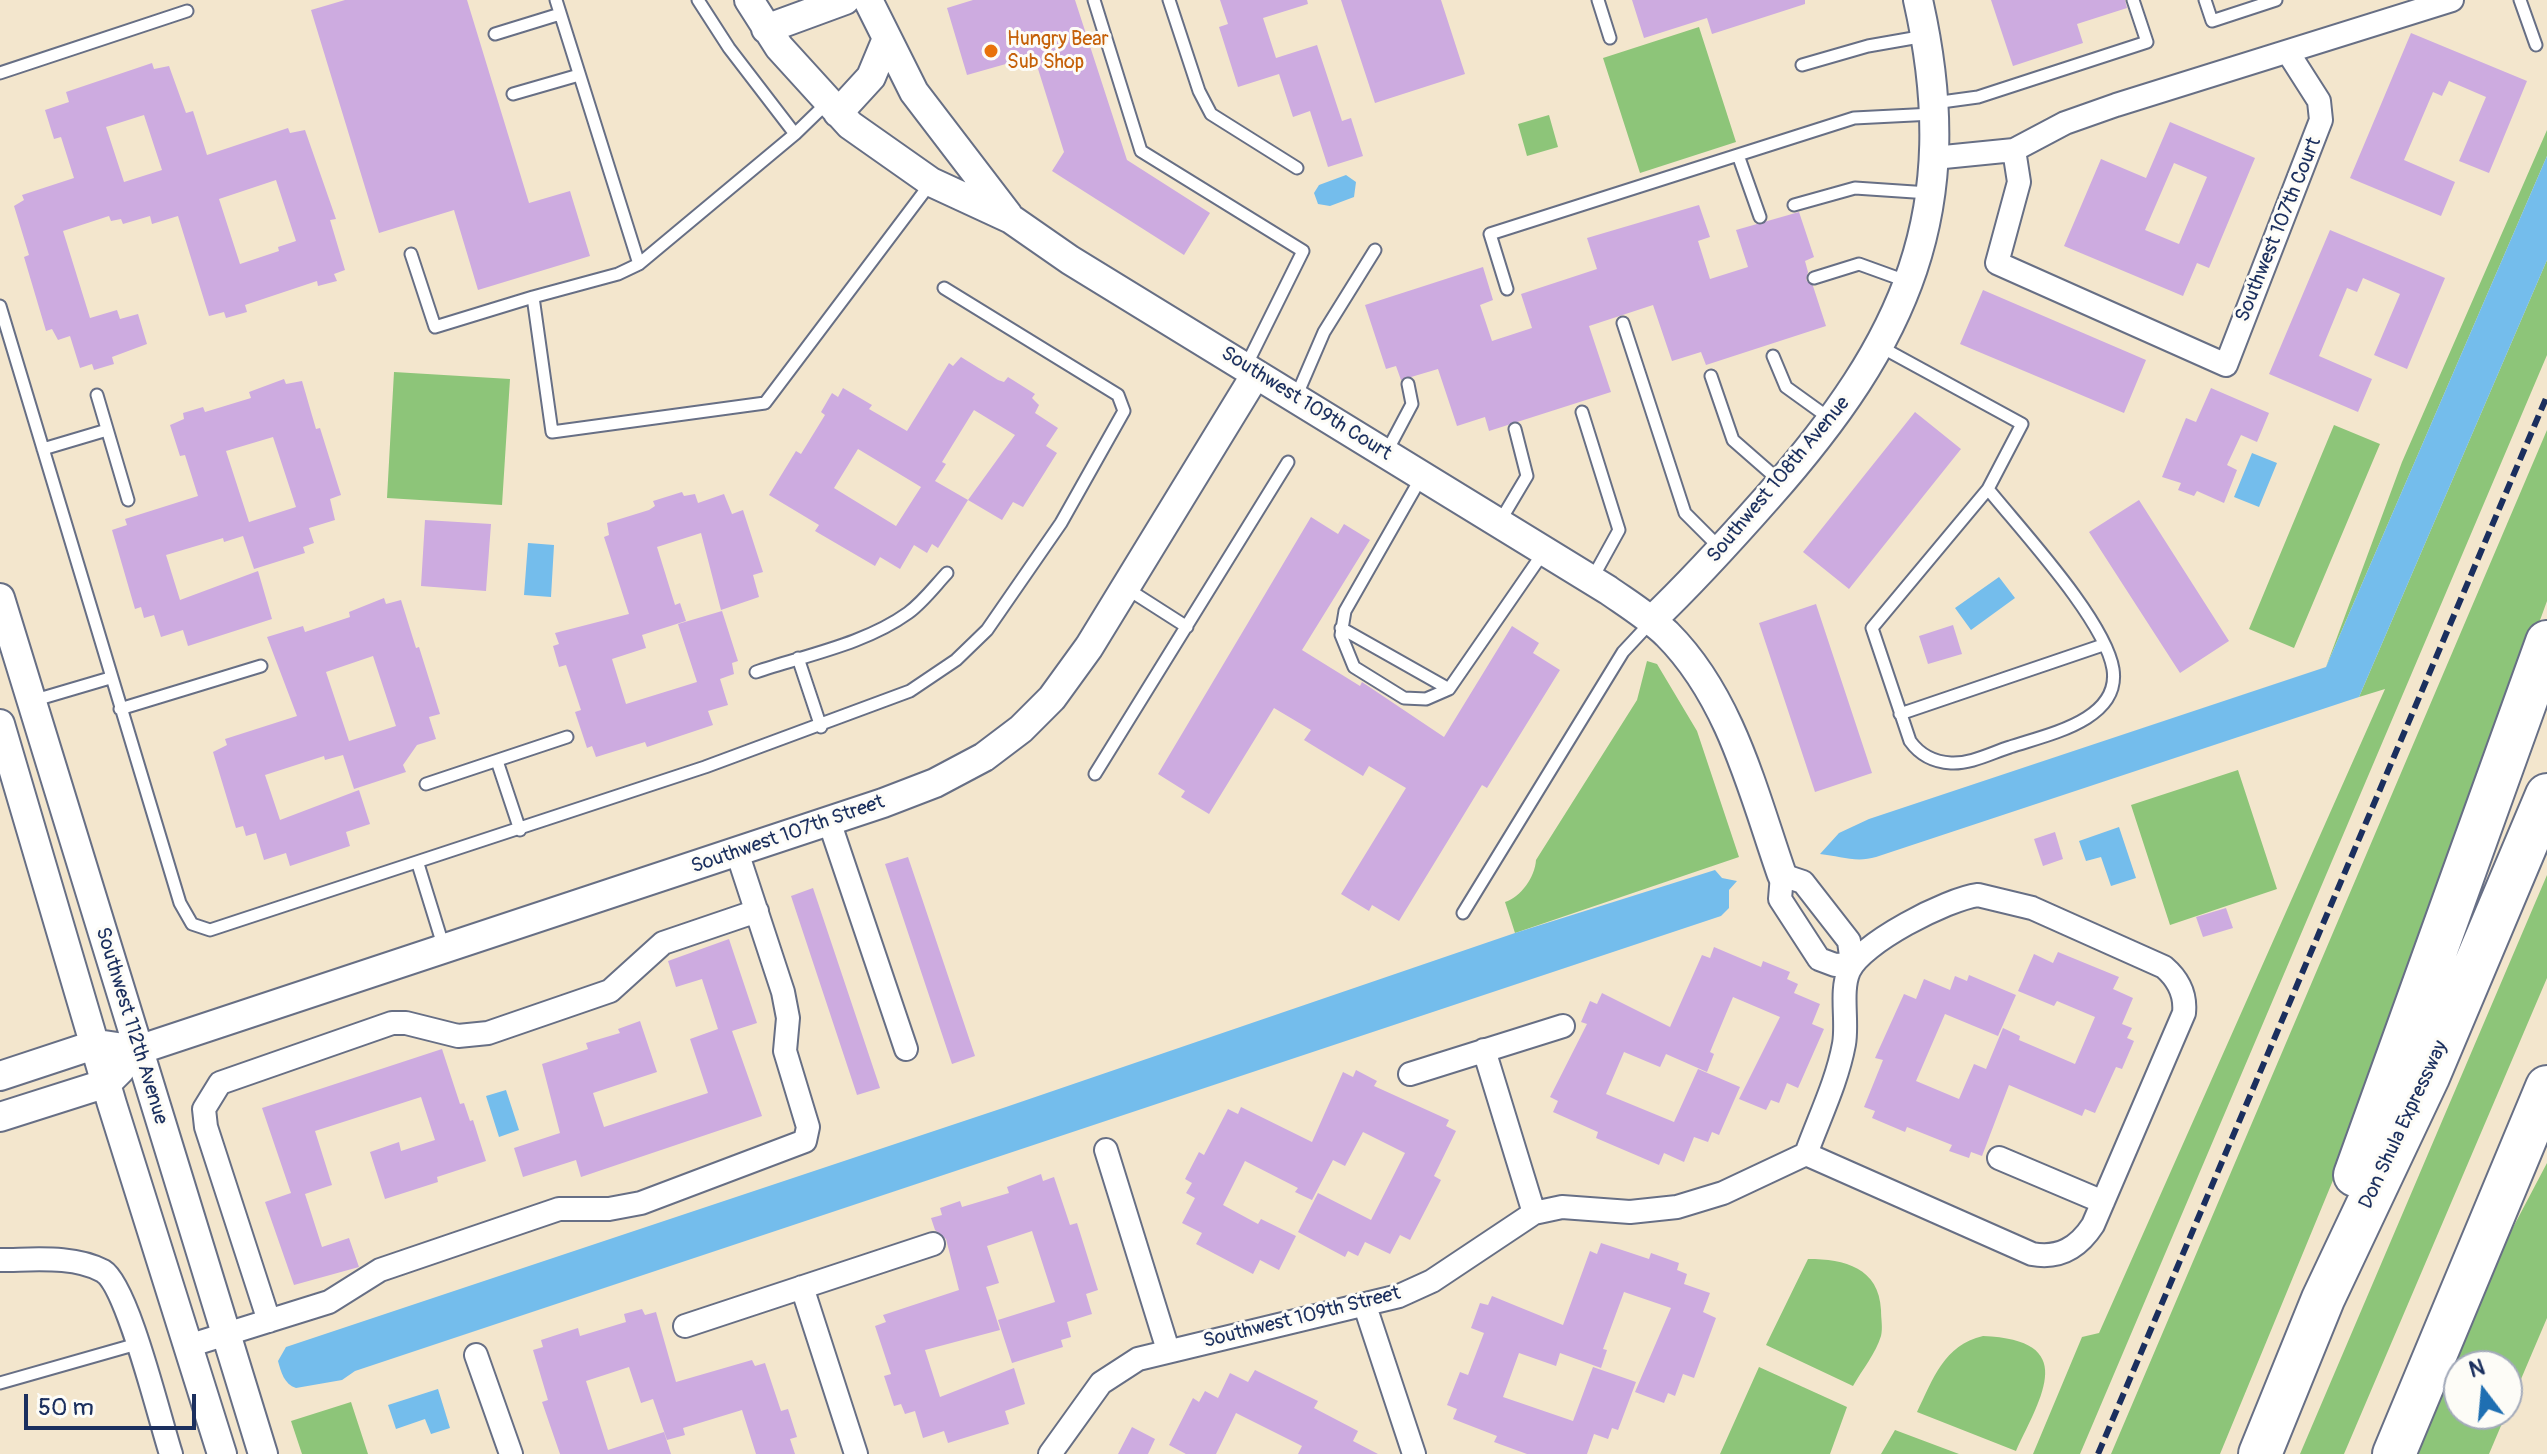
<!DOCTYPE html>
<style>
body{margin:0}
#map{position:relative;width:2547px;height:1454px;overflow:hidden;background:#f3e6cd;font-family:Pangolin,sans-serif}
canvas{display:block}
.north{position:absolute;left:2443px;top:1350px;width:80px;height:80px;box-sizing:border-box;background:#fdfcf7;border:2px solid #a3aaba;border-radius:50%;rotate:344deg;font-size:22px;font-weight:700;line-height:32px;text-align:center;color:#1b2f5e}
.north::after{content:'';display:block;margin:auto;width:28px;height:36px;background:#1f6fb2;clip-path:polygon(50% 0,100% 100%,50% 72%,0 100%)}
.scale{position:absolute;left:24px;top:1394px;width:172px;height:36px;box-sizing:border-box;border:4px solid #1b2f5e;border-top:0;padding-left:10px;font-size:24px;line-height:28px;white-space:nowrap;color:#1b2f5e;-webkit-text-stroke:6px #fdfcf7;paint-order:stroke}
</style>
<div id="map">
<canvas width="2547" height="1454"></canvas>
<div class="north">N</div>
<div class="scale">50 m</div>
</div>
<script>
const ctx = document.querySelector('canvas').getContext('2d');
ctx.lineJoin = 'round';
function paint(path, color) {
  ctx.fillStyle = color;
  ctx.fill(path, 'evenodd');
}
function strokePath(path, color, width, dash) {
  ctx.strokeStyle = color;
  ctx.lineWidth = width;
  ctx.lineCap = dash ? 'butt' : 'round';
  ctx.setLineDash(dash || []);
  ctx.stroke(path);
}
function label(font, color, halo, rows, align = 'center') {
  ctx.font = font + ' Pangolin,sans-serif';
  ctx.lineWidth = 6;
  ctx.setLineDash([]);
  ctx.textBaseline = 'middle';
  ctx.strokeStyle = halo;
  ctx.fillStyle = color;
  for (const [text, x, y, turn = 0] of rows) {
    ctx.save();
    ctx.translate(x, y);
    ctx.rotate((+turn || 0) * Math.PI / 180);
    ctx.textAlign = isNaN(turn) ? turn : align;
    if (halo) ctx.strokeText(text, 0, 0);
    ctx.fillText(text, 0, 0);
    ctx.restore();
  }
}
paint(new Path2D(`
 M1699 27 1736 142 1640 173 1603 58Z
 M1549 115 1558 147 1527 156 1518 124Z
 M2547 130V156L2326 667 2402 462Z
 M2547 260V355L2080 1454H2033L2082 1337 2099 1333 2385 689 2359 697Z
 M394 372 510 379 502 505 387 498Z
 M2334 425 2380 444 2294 648 2249 629Z
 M2547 430V601L2362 1110 2220 1454H2111Z
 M1647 661 1657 664 1697 731 1739 857 1515 933 1505 902C1521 897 1535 877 1536 860L1637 700Z
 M2238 770 2277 889 2170 925 2131 805Z
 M2547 875V978L2344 1454H2300Z
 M2547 1163V1318L2507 1412V1366H2459V1414H2506L2489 1454H2416L2489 1273Z
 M1808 1259C1845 1259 1879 1268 1881 1310 1881 1319 1883 1328 1881 1336 1876 1353 1862 1370 1853 1386L1766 1345Z
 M1983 1336C2079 1340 2042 1395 2016 1451L1917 1412C1933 1379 1944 1345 1983 1336Z
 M1759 1367 1847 1407 1830 1454H1720Z
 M351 1402 368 1454H302L291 1421Z
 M1895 1430 1959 1454H1881Z`), '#8dc579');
paint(new Path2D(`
 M2547 156V260L2359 697 1876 857C1856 863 1840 856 1820 854L1839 833 1869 819 2326 667Z
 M1346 175 1356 182 1354 197 1330 206 1318 204 1314 193 1319 185Z
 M2252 453 2277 463 2259 507 2234 497Z
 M528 543 554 545 551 597 524 595Z
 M1999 577 2015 598 1971 630 1955 608Z
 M2119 827 2136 878 2111 886 2101 857 2086 861 2079 841Z
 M1715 870 1722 878 1737 881 1729 890V908L1721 916 355 1371 342 1380 296 1388C284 1384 281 1372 278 1361L286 1347 1006 1107 1515 933Z
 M506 1090 519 1130 499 1137 486 1096Z
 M438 1389 450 1428 431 1434 425 1419 396 1429 388 1405Z`), '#74bdec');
paint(new Path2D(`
 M345 0H467L529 203 570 191 590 256 478 290 454 210 379 233 311 10Z
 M973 0H1075L1127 160 1210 213 1184 255 1052 171 1064 152 1034 56 967 75 947 8Z
 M1220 0H1307L1308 4 1263 18 1276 58 1317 45 1342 121 1351 118 1363 156 1328 167 1310 111 1293 117 1279 74 1238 87 1219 27 1228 24Z
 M1341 0H1441L1465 74 1375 103Z
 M1632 0H1805V4L1712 34 1707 18 1644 38Z
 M1991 0H2125L2127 8 2077 24 2083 43 2013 66Z
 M2411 33 2527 81 2489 173 2459 161 2486 97 2449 81 2442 96 2433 92 2404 160 2455 182 2441 216 2350 178Z
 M152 63 154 69 169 66 186 113 193 111 207 155 288 128 290 133 305 130 336 219 330 220 345 270 334 274 337 281 318 286 317 281 245 305 247 312 226 318 224 312 209 316 178 216 152 224 150 216 123 224 121 219 111 221 109 216 63 231 90 318 117 310 120 319 138 314 147 344 112 357 114 364 94 370 92 364 80 368 70 336 58 340 52 329 46 331 24 257 29 255 14 206 24 200 22 195 74 178 61 137 54 139 45 110 69 102 66 92ZM144 115 162 170 124 182 106 127ZM276 180 296 241 278 247 279 251 240 264 219 199Z
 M2170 122 2255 158 2209 268 2197 263 2183 296 2064 246 2101 159 2146 178ZM2174 163 2207 177 2179 244 2145 230Z
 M1699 205 1710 237 1698 241 1710 279 1748 267 1736 230 1799 212 1814 257 1805 261 1808 272 1806 280 1813 286 1826 326 1706 365 1701 352 1672 361 1653 305 1589 326 1611 392 1489 431 1485 417 1457 426 1438 369 1401 380 1396 366 1386 369 1365 305 1483 267 1493 300 1480 305 1492 341 1532 328 1521 294 1597 269 1587 238Z
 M2330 230 2445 278 2407 369 2374 355 2400 294 2363 278 2357 292 2347 288 2319 356 2372 379 2358 412 2269 374Z
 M1983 290 2146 360 2124 413 1960 344Z
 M961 357 998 380 1004 382 1008 377 1035 394 1032 398 1039 405 1035 413 1058 428 1046 446 1057 453 1023 507 1013 502 1002 520 968 500 1015 435 974 410 942 462 946 464 935 481 968 500 938 548 932 544 927 553 914 545 900 569 880 557 875 566 815 531 819 525 769 495 796 451 801 454 825 415 821 412 832 393 838 397 843 388 872 405 869 409 907 431 949 363 953 366ZM858 449 921 487 896 526 834 488Z
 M284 379 286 384 302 381 316 429 320 428 341 495 330 499 335 520 309 528 314 543 303 547 305 553 254 569 243 536 224 542 223 538 166 555 180 600 258 571 272 619 188 646 183 630 161 637 154 615 144 618 141 607 135 609 112 530 127 525 125 519 198 496 185 455 180 456 170 425 184 419 183 413 203 407 205 412 251 398 249 392ZM273 437 296 507 249 522 226 451Z
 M2211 388 2269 413 2257 442 2241 435 2227 465 2237 470 2224 503 2197 491 2194 496 2178 490 2181 483 2162 477 2186 418 2196 422Z
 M1915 412 1961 449 1849 589 1803 552Z
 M682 492 684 496 695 494 698 503 724 494 732 514 743 510 763 572 753 575 759 597 721 610 701 533 657 547 675 605 680 603 686 621 642 635 646 648 612 659 626 704 697 682 678 624 722 611 738 661 732 663 734 674 720 679 728 705 708 711 713 725 647 747 645 742 596 757 592 746 587 748 575 712 581 710 566 665 559 667 553 646 559 644 555 633 629 614 604 537 609 535 607 523 649 510 655 506 653 501Z
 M2139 500 2229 641 2180 673 2089 532Z
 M1311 517 1338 534 1344 524 1370 540 1302 650 1360 686 1362 682 1444 737 1512 626 1539 643 1533 653 1560 670 1487 788 1482 785 1399 921 1372 905 1369 911 1341 894 1406 788 1369 766 1363 776 1304 740 1311 730 1274 708 1209 814 1181 797 1185 791 1158 774Z
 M425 520 491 524 486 591 421 586Z
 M384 598 386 604 401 600 416 648 419 647 440 714 429 717 436 739 417 745 403 765 406 772 354 789 343 755 325 760 324 756 265 775 280 820 359 790 370 824 346 832 350 846 290 866 286 853 264 860 256 833 246 836 243 826 236 828 213 752 227 745 225 739 297 716 267 637 303 626 305 632 350 617 349 612ZM373 656 396 726 349 741 326 672Z
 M1816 604 1872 773 1815 792 1759 623Z
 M1953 625 1962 654 1928 664 1919 636Z
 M2055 832 2063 859 2043 866 2034 839Z
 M908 857 975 1056 952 1064 885 864Z
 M813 888 880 1088 857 1095 791 896Z
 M2226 908 2233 928 2203 937 2196 917Z
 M729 939 757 1023 732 1031 762 1116 581 1177 576 1160 523 1177 514 1148 560 1133 542 1064 588 1049 586 1043 620 1033 618 1029 640 1021 657 1072 593 1093 604 1127 708 1093 690 1039 718 1029 702 979 676 987 668 961Z
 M1714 947 1761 967 1763 961 1790 972 1787 979 1798 984 1794 993 1820 1004 1812 1024 1824 1029 1798 1088 1787 1083 1779 1103 1771 1100 1766 1110 1739 1099 1780 1017 1733 997 1710 1052 1714 1054 1707 1072 1666 1054 1660 1067 1624 1052 1606 1094 1674 1122 1698 1069 1740 1087 1719 1135 1712 1132 1708 1142 1694 1137 1684 1162 1664 1153 1659 1165 1596 1138 1598 1132 1553 1112 1558 1101 1550 1097 1587 1024 1581 1022 1590 1001 1597 1004 1602 993 1670 1027 1702 955 1710 958Z
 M2058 952 2119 977 2113 989 2133 998 2122 1024 2132 1028 2127 1038 2134 1041 2122 1069 2116 1067 2095 1113 2085 1109 2082 1116 2009 1085 1982 1156 1971 1152 1969 1158 1949 1151 1952 1145 1907 1127 1905 1132 1872 1118 1875 1111 1864 1107 1883 1060 1875 1058 1904 994 1916 999 1924 979 1950 990 1955 976 1967 981 1969 975 2016 995 1998 1036 1945 1014 1916 1081 1959 1099 1974 1064 1986 1069 2003 1028 2020 1036 2019 1040 2075 1064 2095 1017 2057 1001 2054 1006 2018 991 2034 954 2053 963Z
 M442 1049 460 1104 464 1103 470 1121 473 1120 486 1161 437 1177 438 1182 385 1199 370 1152 399 1142 401 1151 435 1140 421 1097 315 1131 332 1185 305 1194 322 1247 349 1238 359 1267 294 1285 265 1202 291 1193 262 1108Z
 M1356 1070 1377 1081 1374 1086 1449 1120 1446 1126 1456 1131 1434 1176 1441 1180 1410 1240 1400 1235 1390 1254 1365 1242 1358 1256 1348 1251 1345 1257 1298 1232 1318 1193 1371 1220 1405 1153 1363 1132 1345 1166 1333 1160 1312 1200 1295 1192 1298 1188 1245 1161 1223 1205 1258 1224 1261 1219 1296 1236 1279 1270 1260 1260 1253 1274 1196 1244 1202 1233 1182 1223 1195 1198 1186 1193 1192 1183 1185 1179 1199 1152 1204 1155 1228 1109 1238 1114 1241 1107 1312 1142 1343 1072 1353 1077Z
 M1041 1174 1043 1181 1054 1177 1070 1225 1077 1223 1098 1290 1086 1294 1092 1314 1067 1322 1071 1337 1061 1340 1063 1347 1012 1363 998 1320 1055 1302 1032 1231 987 1246 999 1283 986 1287 1000 1330 925 1350 940 1397 1014 1368 1025 1404 1005 1411 1009 1424 948 1443 944 1431 923 1438 915 1411 905 1414 901 1404 894 1406 884 1376 891 1374 875 1326 886 1322 883 1315 959 1290 946 1239 935 1230 931 1218 942 1215 940 1208 960 1201 962 1207 1009 1193 1007 1187Z
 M1601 1243 1649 1259 1651 1253 1679 1263 1677 1270 1687 1274 1684 1284 1710 1293 1703 1312 1716 1318 1694 1378 1683 1374 1675 1396 1668 1393 1664 1403 1635 1392 1671 1308 1624 1292 1603 1349 1607 1350 1601 1368 1560 1353 1556 1366 1519 1353 1503 1397 1573 1421 1593 1367 1636 1382 1618 1430 1612 1428 1608 1439 1594 1434 1587 1454H1527L1494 1442 1497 1436 1453 1419 1457 1409 1447 1405 1460 1372 1468 1375 1484 1333 1471 1328 1480 1303 1488 1305 1492 1296 1563 1325 1590 1251 1597 1254Z
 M642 1309 645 1315 656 1312 676 1382 752 1360 755 1366 765 1363 781 1411 788 1409 797 1437 790 1439 795 1454H756L742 1410 683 1428 685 1435 667 1440 653 1399 641 1403 629 1367 586 1381 608 1450 664 1432 671 1454H560L542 1402 548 1400 533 1350 543 1347 541 1340 578 1328 580 1336 626 1322 624 1314Z
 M1255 1370 1318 1401 1314 1408 1358 1431 1353 1441 1378 1454H1298L1302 1446 1236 1413 1216 1454H1186L1169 1445 1193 1398 1199 1402 1205 1391 1218 1398 1230 1373 1248 1382Z
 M1132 1427 1155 1439 1148 1454H1118Z`), '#cdabe0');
const service = new Path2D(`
 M556 0 639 264
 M698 0 729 48 795 134
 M1094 0 1141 151 1303 251 1246 366
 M1169 0 1199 91 1211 114 1297 168
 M1598 0 1610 38
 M2205 0 2212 21 2276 0
 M2520 0 2536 45
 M495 34 560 14
 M1802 65 1868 46 1925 36
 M0 73 187 11
 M513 94 579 75
 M828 102 795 134 639 264 618 274 533 297 552 432 765 403 930 184
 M1934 103 1978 97 2147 42 2133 0
 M1738 155 1760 217
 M1794 205 1855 188 1929 193
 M411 254 435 327 533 297
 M1814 278 1859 264 1906 281
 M1507 289 1490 234 1854 118 1933 114
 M0 306 180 903 192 924 210 930 705 767 910 691 956 660 987 630 1061 523 1124 411 1118 395 944 288
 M1623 323 1685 513 1721 549
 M1881 347 2022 424 1988 489 1872 628 1910 741C1920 755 1933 762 1951 763 1971 764 1991 753 2010 747 2045 735 2121 721 2113 669 2105 620 2021 530 1988 489
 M1773 356 1786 387 1829 418
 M1711 376 1733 440 1781 482
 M97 395 128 500
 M1296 397 1324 332 1375 250
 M1582 412 1619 530 1592 579
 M43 449 107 430
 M1386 453 1412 404 1408 384
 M1422 476 1345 611 1341 635 1354 667 1404 698 1426 699 1449 689 1543 553
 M1499 523 1527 476 1515 429
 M1126 588 1187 627
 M1341 628 1449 689
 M798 658 821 727
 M756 672C806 655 865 644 908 613 923 602 934 587 947 573
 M32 701 110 678
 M120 709 261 666
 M1900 714 2103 645
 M497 761 520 830
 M1095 774 1288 462
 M426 784 567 737
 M418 864 444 948
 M1463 913 1623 652 1651 622
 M0 1383 137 1344`);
const minor = new Path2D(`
 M2014 150 2019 182 1997 263 2226 365 2321 120 2319 101 2289 54
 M1934 158 2014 150 2065 123 2116 105 2452 0
 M829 821 906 1049
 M1782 875 1803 882 1849 941 1852 964 1835 965 1819 959 1780 899Z
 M1978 895 2032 908 2164 967C2178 979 2186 994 2184 1013L2093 1225C2078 1248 2059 1259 2032 1254L1806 1154C1819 1118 1837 1082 1844 1044 1848 1022 1840 991 1849 971 1861 943 1947 899 1978 895Z
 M1484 1050 1534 1213
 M1410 1074 1563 1026
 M1106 1150 1168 1350
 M1999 1158 2103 1202
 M0 1260C33 1260 73 1255 103 1271 128 1286 160 1421 171 1454
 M802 1287 856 1454
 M1365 1306 1414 1454
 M269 1321 206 1127 204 1109 220 1083 392 1023H406L458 1036 488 1033 610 991 663 943 757 911
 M685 1326 933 1244
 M188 1346 329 1302 380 1270 515 1224 559 1209H609L641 1203 805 1141 808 1127 785 1051 788 1018 783 992 737 852
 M476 1355 511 1454
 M1050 1454 1101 1383 1138 1359 1399 1296 1432 1281 1534 1213 1562 1207 1630 1212 1677 1207 1723 1193 1806 1154`);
const tertiary = new Path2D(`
 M749 0 779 47 850 125 931 182 1011 219 1070 260 1608 590C1628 604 1649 617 1667 634 1731 698 1753 792 1782 875
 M868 0 914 92 1008 215
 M766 29 845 0
 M838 113 871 77 886 41
 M0 598 263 1454
 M1651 621C1692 582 1730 540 1768 497 1906 341 1966 211 1918 0
 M0 724 112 1104 222 1454
 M0 1076 97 1044 138 1050 883 803 935 783 984 757 1021 729 1052 698 1089 647 1256 374
 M0 1117 107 1083 120 1070`);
const motorway = new Path2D(`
 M2355 1175 2547 642
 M2260 1454 2323 1299 2428 1077 2547 795
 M2394 1454 2547 1087`);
strokePath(service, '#676f85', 15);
strokePath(minor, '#676f85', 26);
strokePath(tertiary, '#676f85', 32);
strokePath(motorway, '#676f85', 46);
strokePath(service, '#fff', 11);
strokePath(minor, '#fff', 22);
strokePath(tertiary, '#fff', 28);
strokePath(motorway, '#fff', 42);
strokePath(new Path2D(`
 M2098 1454 2547 396`), '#1b2f5e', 6, [12, 6]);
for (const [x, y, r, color] of [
 [991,51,8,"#e8710a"]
]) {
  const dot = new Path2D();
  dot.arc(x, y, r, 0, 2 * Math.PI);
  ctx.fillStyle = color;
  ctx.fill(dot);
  strokePath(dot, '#fdfcf7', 3);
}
label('20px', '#c56008', '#fdfcf7', [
 ["Hungry Bear",1007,40],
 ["Sub Shop",1007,63]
], 'left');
label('20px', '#1b2f5e', '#fdfcf7', [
 ["Southwest 107th Court",2279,230,-68],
 ["Southwest 109th Court",1306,404,32],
 ["Southwest 108th Avenue",1779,480,-50],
 ["Southwest 107th Street",788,835,-19],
 ["Southwest 112th Avenue",131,1026,73],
 ["Don Shula Expressway",2404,1125,-65],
 ["Southwest 109th Street",1302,1318,-14]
]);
</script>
